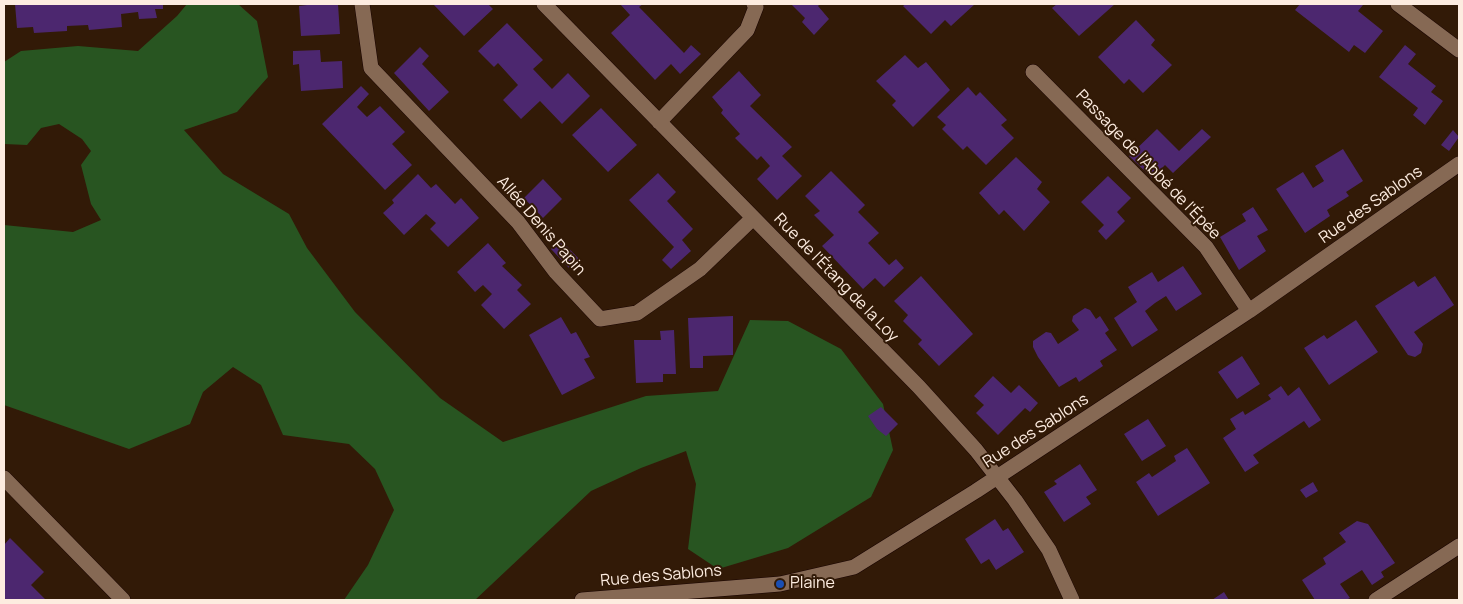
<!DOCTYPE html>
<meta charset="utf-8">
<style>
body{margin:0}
#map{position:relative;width:1463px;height:604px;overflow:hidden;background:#321a07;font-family:Manrope,sans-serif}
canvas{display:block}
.frame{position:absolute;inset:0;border:5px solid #fdece0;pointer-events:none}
</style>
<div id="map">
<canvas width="1463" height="604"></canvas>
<div class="frame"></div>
</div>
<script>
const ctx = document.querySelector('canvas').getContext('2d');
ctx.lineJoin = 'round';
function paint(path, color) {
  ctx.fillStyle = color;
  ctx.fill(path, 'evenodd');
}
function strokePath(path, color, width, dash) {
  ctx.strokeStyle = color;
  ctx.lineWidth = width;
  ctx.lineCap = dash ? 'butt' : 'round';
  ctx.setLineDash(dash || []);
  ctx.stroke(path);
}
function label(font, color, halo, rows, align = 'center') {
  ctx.font = font + ' Manrope,sans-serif';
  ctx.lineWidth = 4;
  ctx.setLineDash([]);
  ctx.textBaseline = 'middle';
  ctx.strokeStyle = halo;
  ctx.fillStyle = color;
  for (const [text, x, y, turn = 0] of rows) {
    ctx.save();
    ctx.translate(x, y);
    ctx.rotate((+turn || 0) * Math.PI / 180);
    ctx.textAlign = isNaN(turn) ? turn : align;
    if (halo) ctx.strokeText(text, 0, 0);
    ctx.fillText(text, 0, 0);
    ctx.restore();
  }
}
paint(new Path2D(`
 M187 4H238L257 21 268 77 237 112 184 130 223 174 289 214 307 248 355 312 440 398 503 442 646 396 718 391 750 320 788 321 841 349 883 404 893 450 871 497 788 548 718 569 688 549 696 484 686 451 641 468 591 491 475 600H344L368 565 394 510 375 469 349 444 283 435 261 385 233 367 203 392 190 424 129 449 4 405V225L73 232 101 220 91 204 81 165 91 151 82 139 59 124 41 128 27 145 4 144V62L21 51 78 46 138 51 177 16Z`), '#285521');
paint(new Path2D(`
 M15 4H163V9H155L157 18 139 19 138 12 121 14 122 27 89 30 88 25 67 26V31L34 33 33 27 17 28Z
 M315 4H338L340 34 301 36 299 6Z
 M433 4H488L493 9 464 36Z
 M620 4H643L639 7 684 53 691 45 701 54 680 74 671 64 655 80 611 33 630 15Z
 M791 4H820L818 6 829 19 814 35 802 22 805 18Z
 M906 4H975L951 26 945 20 931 34 903 6Z
 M1057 4H1115L1079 36 1052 8Z
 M1300 4H1361L1363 5 1358 11 1383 31 1365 53 1354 45 1349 52 1295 10Z
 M1136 20 1155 40 1151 45 1172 65 1143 93 1129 79 1124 84 1098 57Z
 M507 23 543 60 533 69 552 89 568 73 590 96 562 124 540 101 521 119 503 100 518 85 498 63 494 67 478 51Z
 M1405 45 1416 54 1408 64 1436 86 1431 92 1443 101 1425 125 1413 115 1418 108 1379 77Z
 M420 47 429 56 422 64 449 92 429 111 394 73Z
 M320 50 321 62 342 61 343 88 301 91 299 64 293 65V51Z
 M905 55 918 68 926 62 950 90 913 127 892 105 896 101 876 81Z
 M739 71 761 95 750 106 792 147 782 156 802 176 777 200 757 179 770 166 761 156 757 160 735 138 740 134 721 113 723 110 712 97Z
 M361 86 369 94 357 107 367 117 380 106 405 132 392 144 412 165 385 190 322 124Z
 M968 87 976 96 980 92 1007 120 1001 125 1014 138 986 165 967 146 963 150 942 129 946 125 937 117Z
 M601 108 637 145 608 172 572 135Z
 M1157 129 1179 151 1202 129 1211 137 1173 173 1165 165 1152 178 1129 156Z
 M1453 130 1459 137 1449 151 1441 145Z
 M1343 149 1363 181 1346 192 1349 196 1327 210 1330 216 1305 233 1276 189 1303 172 1313 188 1324 181 1315 166Z
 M1016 157 1042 182 1037 189 1050 202 1024 231 1004 210 999 215 979 193Z
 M831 171 865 205 858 212 879 233 868 243 889 265 896 259 904 268 884 287 875 278 863 289 822 246 834 235 814 215 820 211 805 196Z
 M658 173 676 192 667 201 693 229 682 240 691 251 671 269 662 260 674 247 629 200Z
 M418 174 431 188 436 184 455 204 461 198 479 218 448 247 430 229 436 223 426 214 404 235 383 213 394 203 392 200Z
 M1108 176 1131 198 1117 212 1125 221 1106 240 1098 231 1104 225 1081 202Z
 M543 179 562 199 543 218 524 198Z
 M1253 207 1268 230 1257 236 1266 251 1239 270 1220 237 1246 221 1242 214Z
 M560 239 579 259 569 268 551 249Z
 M488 243 506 263 502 266 522 285 517 290 531 304 504 329 481 305 492 294 483 285 475 292 457 272Z
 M1183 266 1202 294 1176 311 1166 296 1155 303 1145 311 1158 330 1132 347 1114 318 1137 302 1128 287 1152 272 1158 282Z
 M921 276 973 334 939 366 918 344 922 340 903 321 908 315 894 301Z
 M1435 276 1454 305 1414 332 1423 344 1421 353 1415 357 1408 355 1375 306 1414 281 1418 287Z
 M1085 308 1090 310 1096 319 1100 316 1109 330 1105 333 1117 350 1100 361 1103 366 1079 382 1076 377 1059 387 1038 357 1033 347V341L1046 332 1051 333 1058 344 1079 330 1072 321 1073 316Z
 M733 316V355L703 356V368H690L688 318Z
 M561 317 571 334 576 332 590 357 584 359 595 378 562 395 529 335Z
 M1356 320 1378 352 1329 385 1304 348 1324 335 1327 339Z
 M674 330 676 374H663V382L636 383 634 340H661L660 331Z
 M1242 356 1260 384 1237 399 1218 372Z
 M993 376 1011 393 1019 385 1038 403 1030 412 1025 408 998 435 976 413 984 405 974 396Z
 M1281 386 1288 396 1299 387 1321 420 1309 428 1304 421 1253 455 1259 463 1245 472 1223 438 1236 429 1230 419 1243 411 1245 415 1271 399 1268 395Z
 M881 407 898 424 886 436 877 429 868 416Z
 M1148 419 1166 446 1142 461 1124 434Z
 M1187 448 1210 483 1158 516 1136 482 1149 473 1152 477 1176 461 1174 456Z
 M1080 464 1097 490 1086 497 1091 504 1064 522 1044 492 1057 484 1054 481Z
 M1313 482 1318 491 1306 498 1300 490Z
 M995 519 1003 531 1008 528 1024 552 996 570 989 559 981 564 965 539Z
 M1357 521 1368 524 1395 563 1381 572 1384 577 1372 585 1362 570 1340 584 1350 598 1346 600H1315L1302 580 1326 564 1323 558 1346 542 1339 533Z
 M10 538 44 572 31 585 46 600H4V545Z
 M1224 592 1229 600H1212Z`), '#4c276f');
const minor = new Path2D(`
 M362 4 371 68 518 222 555 271 600 319 637 313 700 269 753 218
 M544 4 919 387 976 450 1015 500 1049 550 1072 600
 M1398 4 1459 50
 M1033 72 1206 247 1249 311
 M659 122 747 30 756 7 754 4
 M4 478 123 600
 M582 600 780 584 854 567 976 491 1249 311 1459 164
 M1376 600 1459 546`);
strokePath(minor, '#190400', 16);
strokePath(minor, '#866954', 15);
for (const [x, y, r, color] of [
 [780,584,5,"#1a4fb4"]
]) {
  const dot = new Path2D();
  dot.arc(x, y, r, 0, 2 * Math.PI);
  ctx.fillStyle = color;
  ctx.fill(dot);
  strokePath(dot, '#321a07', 2);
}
label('16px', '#fdece0', '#321a07', [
 ["Passage de l'Abbé de l'Épée",1148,165,46],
 ["Rue des Sablons",1371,205,-35],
 ["Allée Denis Papin",541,226,49],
 ["Rue de l'Étang de la Loy",836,278,46],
 ["Rue des Sablons",1036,431,-33],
 ["Rue des Sablons",661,576,-5]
]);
label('16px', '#fdece0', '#321a07', [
 ["Plaine",790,584]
], 'left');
</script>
